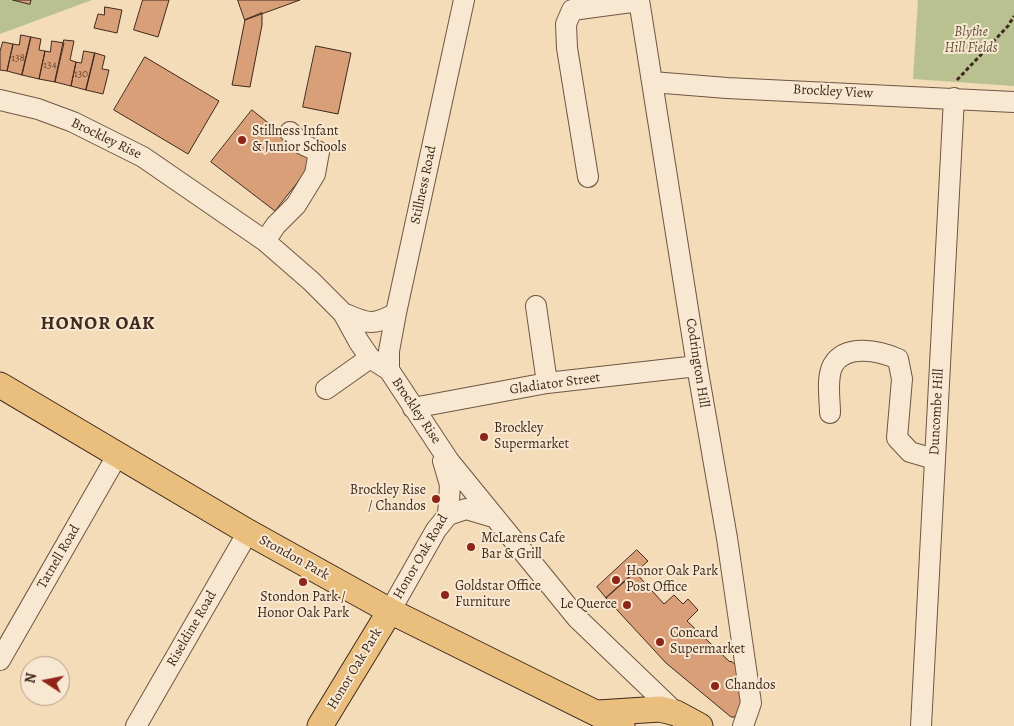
<!DOCTYPE html>
<style>
body{margin:0}
#map{position:relative;width:1014px;height:726px;overflow:hidden;background:#f4dcb8;font-family:Alegreya,serif}
canvas{display:block}
.north{position:absolute;left:20px;top:656px;width:50px;height:50px;box-sizing:border-box;background:#f8e8d1;border:1px solid #af9c89;border-radius:50%;rotate:281deg;font-size:14px;font-weight:700;line-height:20px;text-align:center;color:#41291d}
.north::after{content:'';display:block;margin:auto;width:18px;height:22px;background:#8f2418;clip-path:polygon(50% 0,100% 100%,50% 72%,0 100%)}
</style>
<div id="map">
<canvas width="1014" height="726"></canvas>
<div class="north">N</div>
</div>
<script>
const ctx = document.querySelector('canvas').getContext('2d');
ctx.lineJoin = 'round';
function paint(path, color) {
  ctx.fillStyle = color;
  ctx.fill(path, 'evenodd');
}
function strokePath(path, color, width, dash) {
  ctx.strokeStyle = color;
  ctx.lineWidth = width;
  ctx.lineCap = dash ? 'butt' : 'round';
  ctx.setLineDash(dash || []);
  ctx.stroke(path);
}
function label(font, color, halo, rows, align = 'center') {
  ctx.font = font + ' Alegreya,serif';
  ctx.lineWidth = 4;
  ctx.setLineDash([]);
  ctx.textBaseline = 'middle';
  ctx.strokeStyle = halo;
  ctx.fillStyle = color;
  for (const [text, x, y, turn = 0] of rows) {
    ctx.save();
    ctx.translate(x, y);
    ctx.rotate((+turn || 0) * Math.PI / 180);
    ctx.textAlign = isNaN(turn) ? turn : align;
    if (halo) ctx.strokeText(text, 0, 0);
    ctx.fillText(text, 0, 0);
    ctx.restore();
  }
}
paint(new Path2D(`
 M0 0H92L0 34Z
 M918 0H1014V86L913 79Z`), '#b9c191');
const building = new Path2D(`
 M13 0H31L30 4Z
 M143 0H169L158 37 134 30Z
 M238 0H300L245 20Z
 M105 7 122 10 117 33 94 28 98 14 104 15Z
 M262 13V25L250 87 232 85 245 20Z
 M21 35 31 37 22 75 7 71 13 44 19 45Z
 M31 37 41 39 39 50 45 51 39 79 22 75Z
 M64 40 74 41 70 60 76 62 71 86 55 82Z
 M52 41 64 43 55 82 39 79 45 51 50 52Z
 M3 42 13 44 7 71 0 70V52Z
 M316 46 351 53 338 114 303 107Z
 M84 51 95 53 86 90 71 86 76 62 81 63Z
 M95 53 105 56 102 69 109 70 103 94 86 90Z
 M145 57 219 101 188 154 114 110Z
 M252 110 315 160 275 211 211 162Z
 M637 550 648 561 606 598 597 587Z
 M635 572 664 604 674 595 683 604 688 599 698 610 687 621 730 662 731 661 744 672 749 703 737 717H731L666 663 606 598Z`);
paint(building, '#d89f79');
strokePath(building, '#41291d', 1);
const minor = new Path2D(`
 M639 0 697 366 727 538 751 703 743 726
 M652 82 727 88 1014 102
 M0 100 38 109 73 122 143 157 265 241 311 281 343 313 359 342 370 358 389 370 449 461 577 618 676 713 677 716
 M588 177 567 48 566 24 572 10 639 1
 M265 241 276 225 296 205 315 174 319 152 302 144 290 132
 M536 306 547 383
 M343 313C367 323 372 327 396 313
 M389 370V351L396 313 464 0
 M326 389 370 358
 M413 408 547 383 697 366
 M830 413C830 399 826 378 833 365 846 343 880 351 898 359L902 379 897 438 910 452 934 459
 M448 515 466 509 493 517
 M390 611 436 530 448 515 450 485 443 461
 M0 660 118 454
 M136 726 248 532
 M921 726 954 98`);
const major = new Path2D(`
 M0 385 248 532 390 611 622 726
 M598 713 660 709 676 713 700 726
 M320 726 390 611`);
strokePath(minor, '#6e5644', 22);
strokePath(major, '#41291d', 27);
strokePath(new Path2D(`
 M957 80 1008 26 1014 16`), '#41291d', 3, [4, 2.5]);
strokePath(minor, '#f8e8d1', 20);
strokePath(major, '#eabe7c', 25);
for (const [x, y, r, color] of [
 [242,140,5,"#8f2418"],
 [484,437,5,"#8f2418"],
 [436,499,5,"#8f2418"],
 [471,547,5,"#8f2418"],
 [616,580,5,"#8f2418"],
 [303,582,5,"#8f2418"],
 [445,595,5,"#8f2418"],
 [627,605,5,"#8f2418"],
 [660,642,5,"#8f2418"],
 [715,686,5,"#8f2418"]
]) {
  const dot = new Path2D();
  dot.arc(x, y, r, 0, 2 * Math.PI);
  ctx.fillStyle = color;
  ctx.fill(dot);
  strokePath(dot, '#f8e8d1', 2);
}
label('11px', '#674634', null, [
 ["138",18,58],
 ["134",50,65],
 ["130",81,74]
]);
label('italic 14px', '#5f4f3a', '#f8e8d1', [
 ["Blythe",971,33],
 ["Hill Fields",971,49]
]);
label('14px', '#41291d', '#f8e8d1', [
 ["Brockley View",833,92,3],
 ["Brockley Rise",106,139,26],
 ["Stillness Road",424,185,-78],
 ["Codrington Hill",697,363,81],
 ["Gladiator Street",555,384,-8],
 ["Brockley Rise",416,411,56],
 ["Duncombe Hill",937,412,-87],
 ["Tatnell Road",59,557,-60],
 ["Honor Oak Road",421,557,-60],
 ["Stondon Park",294,558,29],
 ["Riseldine Road",192,629,-60],
 ["Honor Oak Park",355,669,-59]
]);
label('14px', '#41291d', '#f8e8d1', [
 ["Stillness Infant",252,132],
 ["& Junior Schools",252,148],
 ["Brockley",494,429],
 ["Supermarket",494,445],
 ["Brockley Rise",426,491,"right"],
 ["/ Chandos",426,507,"right"],
 ["McLarens Cafe",481,539],
 ["Bar & Grill",481,555],
 ["Honor Oak Park",626,572],
 ["Post Office",626,588],
 ["Goldstar Office",455,587],
 ["Furniture",455,603],
 ["Stondon Park /",303,598,"center"],
 ["Honor Oak Park",303,614,"center"],
 ["Le Querce",617,605,"right"],
 ["Concard",670,634],
 ["Supermarket",670,650],
 ["Chandos",725,686]
], 'left');
ctx.letterSpacing = '1px';
label('bold 19px', '#41291d', '#f8e8d1', [
 ["HONOR OAK",98,324]
]);
ctx.letterSpacing = '0px';
</script>
